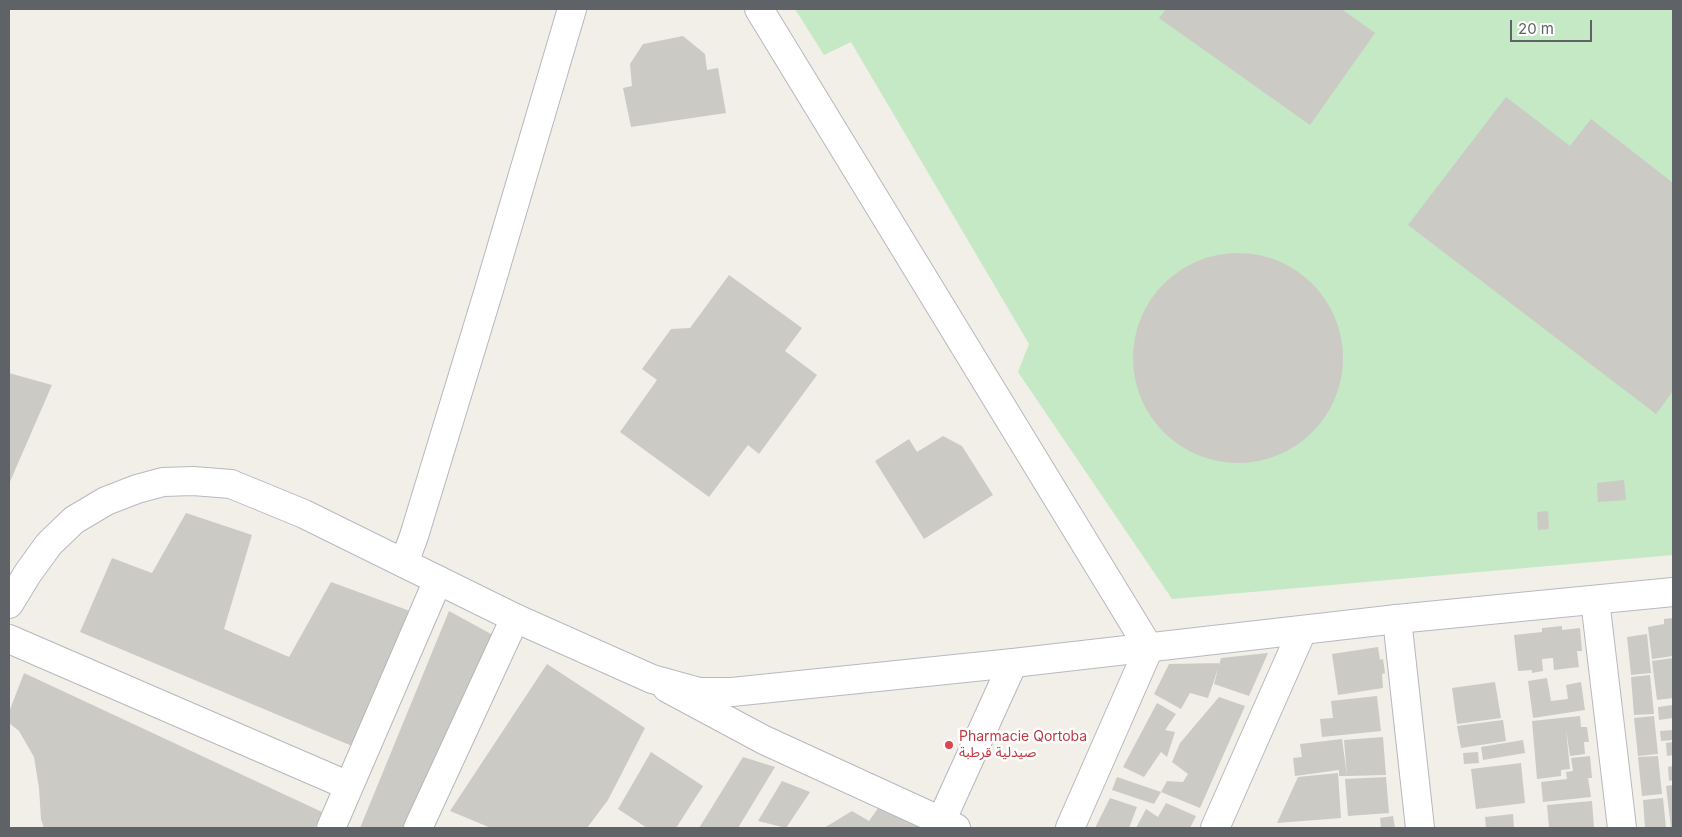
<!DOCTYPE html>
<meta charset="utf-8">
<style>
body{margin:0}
#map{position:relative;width:1682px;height:837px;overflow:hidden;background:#f1efe8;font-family:Inter,sans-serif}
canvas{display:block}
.frame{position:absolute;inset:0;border:10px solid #5f6368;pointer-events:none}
.scale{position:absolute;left:1510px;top:20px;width:82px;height:22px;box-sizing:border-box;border:2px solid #5f6368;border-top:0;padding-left:6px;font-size:15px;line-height:18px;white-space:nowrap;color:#5f6368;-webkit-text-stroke:4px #fff;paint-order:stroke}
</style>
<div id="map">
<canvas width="1682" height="837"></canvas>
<div class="frame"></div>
<div class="scale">20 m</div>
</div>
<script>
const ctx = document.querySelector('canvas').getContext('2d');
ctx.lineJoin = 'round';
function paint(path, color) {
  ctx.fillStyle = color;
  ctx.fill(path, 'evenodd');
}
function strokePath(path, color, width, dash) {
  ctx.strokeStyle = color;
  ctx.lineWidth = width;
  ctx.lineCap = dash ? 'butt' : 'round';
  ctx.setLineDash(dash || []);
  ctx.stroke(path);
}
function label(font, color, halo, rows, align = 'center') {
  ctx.font = font + ' Inter,"Noto Sans Arabic",sans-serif';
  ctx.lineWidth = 5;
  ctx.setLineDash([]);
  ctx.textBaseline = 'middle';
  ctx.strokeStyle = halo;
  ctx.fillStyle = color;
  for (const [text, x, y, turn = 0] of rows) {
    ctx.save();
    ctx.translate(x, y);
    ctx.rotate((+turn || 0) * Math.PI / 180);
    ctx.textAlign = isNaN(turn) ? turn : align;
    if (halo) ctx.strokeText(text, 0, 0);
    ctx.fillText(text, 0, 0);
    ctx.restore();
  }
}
paint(new Path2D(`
 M795 9H1673V555L1172 599 1018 372 1029 344 851 42 824 55Z`), '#c5e8c5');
paint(new Path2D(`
 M1166 9H1344L1343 10 1375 33 1310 125 1159 18Z
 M683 36 705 54 707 70 718 68 726 113 631 127 623 88 632 86 630 64 643 44Z
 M1506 97 1570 146 1591 119 1673 183V391L1656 414 1408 225Z
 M1133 358a105 105 0 1 1 210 0a105 105 0 1 1-210 0Z
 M729 275 802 328 785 351 817 375 759 454 748 445 709 497 620 432 657 380 642 369 671 329 690 328Z
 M9 373 52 385 9 484Z
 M943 436 962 446 993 495 924 539 875 461 909 439 917 452Z
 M1624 480 1626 500 1598 502 1597 483Z
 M1548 511 1549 529 1538 530 1537 512Z
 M186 513 252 535 224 629 289 657 331 582 410 611 352 746 80 632 112 558 152 573Z
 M449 611 493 635 410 828H360Z
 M1673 618V656L1652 659 1648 627 1664 624V619Z
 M1562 626V630L1580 628 1582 651H1577L1579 667 1554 670 1553 658 1542 659 1543 671 1532 673V670L1518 671 1514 635 1542 632V628Z
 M1647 634 1651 673 1631 675 1627 637Z
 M1378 647 1380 660 1383 659 1385 673 1382 674 1383 688 1338 695 1332 654Z
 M1268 653 1249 696 1214 684 1221 658Z
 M1673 658V698L1657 700 1652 661Z
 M1220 663 1208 698 1190 693 1181 709 1154 694 1169 664Z
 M547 664 645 728 608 800 587 828H491L450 811Z
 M24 673 322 812 315 828H44L41 819 39 788 34 757 19 731 9 723V712Z
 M1650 675 1654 714 1634 715 1631 677Z
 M1547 678 1551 701 1568 699 1566 685 1581 682 1585 710 1533 718 1528 681Z
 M1495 682 1501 718 1457 724 1452 688Z
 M1377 696 1381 731 1322 737 1320 719 1333 718 1331 701Z
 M1219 697 1245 706 1200 808 1161 792 1167 781 1183 782 1188 774 1172 762 1180 743Z
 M1157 703 1176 714 1165 730 1175 732 1167 757 1161 752 1144 777 1123 767Z
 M1673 705V718L1659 720 1658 707Z
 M1580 716 1581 727H1587L1589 742H1584L1585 754 1570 756 1566 729 1570 769 1561 770V776L1537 779 1532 721Z
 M1654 716 1658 754 1638 756 1634 718Z
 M1503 720 1506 741 1461 748 1457 726Z
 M1673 730V740L1661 741 1660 731Z
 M1383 737 1386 775 1347 776 1344 740Z
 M1342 739 1347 776H1339V770L1295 776 1293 758 1302 757 1300 744Z
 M1523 740 1525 753 1483 760 1481 747Z
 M1673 742V755L1667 756 1666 743Z
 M651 752 703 786 676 828H647L618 809Z
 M1478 752 1479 763 1464 764 1463 753Z
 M1590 756 1592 778H1588L1591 797 1543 802 1541 782 1567 779 1566 772 1573 771 1571 758Z
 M1658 756 1662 794 1642 796 1638 757Z
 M743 757 775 767 738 828H699Z
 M1521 763 1525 803 1476 809 1471 769Z
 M1673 766V780L1669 781 1668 767Z
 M1338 773 1341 818 1277 823 1298 777Z
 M1117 777 1161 792 1154 804 1112 790Z
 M1386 777 1389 813 1348 816 1345 779Z
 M782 781 810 792 786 828 758 821Z
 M1673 785V828H1671L1666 786Z
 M1110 798 1137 807 1129 828H1095Z
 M1663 798 1666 828H1645L1643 800Z
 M1592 801 1594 828H1549L1547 805Z
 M1166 803 1196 816 1190 828H1136L1146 809 1158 817Z
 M881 804 923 823 920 828H824L852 811 869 821Z
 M1513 814 1514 828H1486L1485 817Z
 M1393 816 1395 828H1381L1380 818Z`), '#cccac5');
const street = new Path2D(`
 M759 9 1149 648 1070 828
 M404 563 414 536 488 293 572 9
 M1595 600 1622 828
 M1397 619 1420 828
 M9 639 349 786
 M667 688 764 740 956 828
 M331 828 438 580
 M418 828 515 618
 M938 828 1013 663
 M1215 828 1302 631`);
const secondary = new Path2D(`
 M9 604 28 573 49 544 74 520 106 501 137 489 163 482 193 481 231 484 304 514 515 618 652 679 699 692H732L1013 663 1397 619 1673 592`);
strokePath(street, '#b5b8bc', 30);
strokePath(secondary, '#b6babf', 30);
strokePath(street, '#fff', 28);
strokePath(secondary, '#fff', 28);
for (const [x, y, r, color] of [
 [949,745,5,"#e0444e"]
]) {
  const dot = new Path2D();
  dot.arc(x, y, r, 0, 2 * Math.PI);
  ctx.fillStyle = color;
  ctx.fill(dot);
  strokePath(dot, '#fff', 2);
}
label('14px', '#be3a42', '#fff', [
 ["Pharmacie Qortoba",959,737],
 ["صيدلية قرطبة",959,753]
], 'left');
</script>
